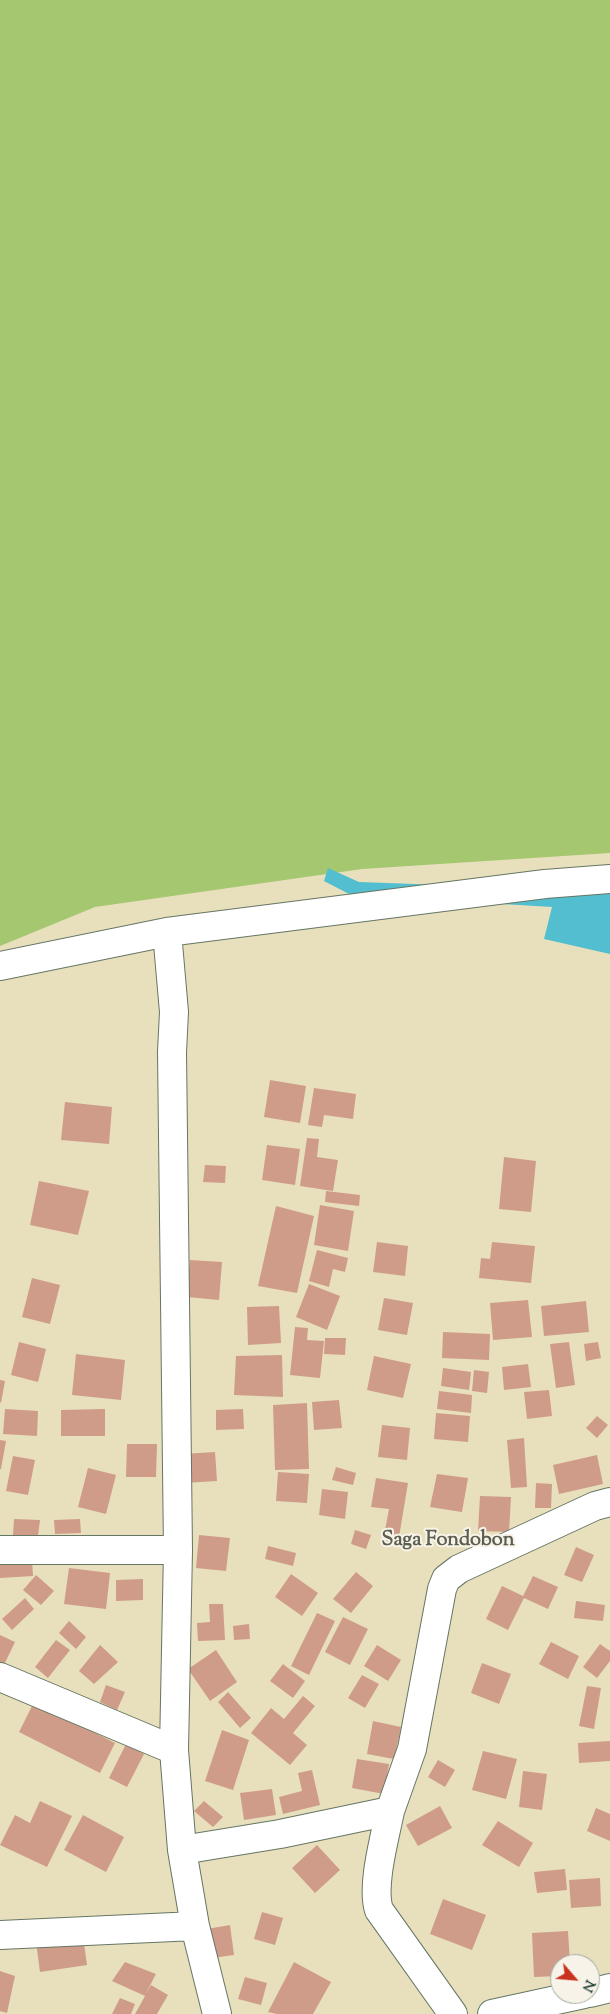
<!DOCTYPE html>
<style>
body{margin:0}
#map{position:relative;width:610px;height:2014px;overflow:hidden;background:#e8e0bc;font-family:"Sorts Mill Goudy",serif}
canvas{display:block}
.north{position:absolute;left:550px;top:1954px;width:50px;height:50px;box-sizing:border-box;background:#f7f3e8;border:1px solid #a1aaa0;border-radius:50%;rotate:117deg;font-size:14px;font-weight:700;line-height:20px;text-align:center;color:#1f3d34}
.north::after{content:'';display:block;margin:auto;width:18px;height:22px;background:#c8321e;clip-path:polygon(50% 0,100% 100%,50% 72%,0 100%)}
</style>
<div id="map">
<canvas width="610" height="2014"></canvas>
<div class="north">N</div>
</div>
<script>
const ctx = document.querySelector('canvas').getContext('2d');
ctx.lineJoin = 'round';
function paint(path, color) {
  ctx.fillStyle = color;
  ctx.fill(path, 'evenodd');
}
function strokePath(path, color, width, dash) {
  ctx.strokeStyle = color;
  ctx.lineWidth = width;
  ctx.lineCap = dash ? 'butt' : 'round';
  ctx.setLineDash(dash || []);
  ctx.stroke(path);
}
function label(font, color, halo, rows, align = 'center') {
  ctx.font = font + ' "Sorts Mill Goudy",serif';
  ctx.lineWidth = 4;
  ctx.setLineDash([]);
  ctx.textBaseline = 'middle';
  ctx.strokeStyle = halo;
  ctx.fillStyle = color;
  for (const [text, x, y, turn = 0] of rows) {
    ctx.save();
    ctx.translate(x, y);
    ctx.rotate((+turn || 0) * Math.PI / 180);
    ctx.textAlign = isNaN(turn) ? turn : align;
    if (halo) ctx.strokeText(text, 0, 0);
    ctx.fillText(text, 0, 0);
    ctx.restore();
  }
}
paint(new Path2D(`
 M0 0H610V853L362 869 95 907 0 946Z`), '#a4c770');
paint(new Path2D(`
 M328 868 359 882 610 891V954L544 939 552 907 351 895 324 881Z`), '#53becf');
paint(new Path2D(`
 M270 1080 306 1086 300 1123 264 1117Z
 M314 1088 356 1094 353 1119 324 1115 322 1127 308 1125Z
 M65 1102 112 1107 109 1144 61 1140Z
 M307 1138 319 1139 317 1157 338 1160 333 1191 300 1186Z
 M267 1145 300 1149 295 1185 262 1180Z
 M504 1157 536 1161 531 1212 499 1209Z
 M205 1165 226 1166 225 1183 203 1182Z
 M39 1181 89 1191 78 1235 30 1225Z
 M326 1191 360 1195 359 1206 325 1202Z
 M320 1205 354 1211 348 1251 314 1245Z
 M276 1206 314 1216 297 1293 258 1286Z
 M377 1242 408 1246 405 1276 373 1272Z
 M492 1242 535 1246 531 1283 479 1278 481 1258 490 1259Z
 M317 1250 348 1258 345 1272 333 1269 329 1287 309 1281Z
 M190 1260 222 1262 219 1300 187 1297Z
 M32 1278 60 1285 50 1324 22 1317Z
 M309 1284 340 1296 327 1330 296 1317Z
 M384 1298 413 1303 407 1335 378 1330Z
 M528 1300 532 1337 493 1340 490 1303Z
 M586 1301 589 1332 544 1336 541 1306Z
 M279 1306 281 1343 248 1345 247 1307Z
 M295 1327 308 1328 307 1340 324 1341 320 1378 290 1375Z
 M443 1332 490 1334 489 1360 442 1358Z
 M325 1338H346L345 1355 324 1354Z
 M19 1342 46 1349 38 1382 11 1375Z
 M569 1342 575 1385 556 1388 550 1344Z
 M598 1342 601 1358 586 1361 584 1344Z
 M76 1354 125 1360 121 1400 72 1395Z
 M282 1355 283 1397 234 1395 236 1356Z
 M374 1356 411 1364 403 1398 367 1390Z
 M528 1364 531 1387 504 1390 502 1367Z
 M443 1368 471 1372 469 1390 441 1386Z
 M474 1370 489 1372 487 1393 472 1391Z
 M0 1380 5 1381 1 1403 0 1402Z
 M549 1390 552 1416 527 1419 524 1392Z
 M439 1391 472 1395 471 1413 437 1409Z
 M339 1400 342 1428 314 1430 312 1402Z
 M307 1403 309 1469 275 1470 273 1405Z
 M5 1409 38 1411 37 1436 3 1434Z
 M105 1409V1436H61V1410Z
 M243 1409 244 1429 216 1430V1410Z
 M436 1413 470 1416 468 1442 434 1439Z
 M597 1416 608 1425 597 1438 586 1428Z
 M382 1425 410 1428 407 1460 378 1457Z
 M524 1438 527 1487 511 1488 507 1440Z
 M0 1440 6 1441 1 1469H0Z
 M127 1444H157L156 1477H126Z
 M215 1452 217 1481 184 1483 183 1454Z
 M597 1455 603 1484 559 1494 553 1465Z
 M13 1456 35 1460 28 1495 6 1491Z
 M336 1467 356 1473 353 1485 332 1480Z
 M88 1468 116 1475 106 1514 78 1507Z
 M278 1472 309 1474 307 1503 276 1501Z
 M437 1474 468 1478 462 1512 430 1507Z
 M376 1478 408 1483 398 1543 383 1541 389 1509 371 1507Z
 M536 1483 552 1484 551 1508H535Z
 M322 1489 348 1492 345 1519 319 1515Z
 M480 1496 511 1497 509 1532 478 1531Z
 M14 1519 40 1520 38 1536 13 1535Z
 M80 1519 81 1533 55 1534 54 1520Z
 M355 1530 371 1535 366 1549 351 1544Z
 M199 1535 230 1538 226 1571 196 1568Z
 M268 1546 296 1553 293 1566 265 1559Z
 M576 1547 594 1555 582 1582 564 1575Z
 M32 1559 33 1576 0 1578V1560Z
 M69 1568 110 1573 106 1609 64 1604Z
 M356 1572 373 1586 351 1613 333 1599Z
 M291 1574 318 1593 302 1616 275 1597Z
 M36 1575 54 1591 41 1605 23 1590Z
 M533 1576 558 1587 548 1609 524 1598 508 1630 486 1619 502 1586 523 1596Z
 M143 1579V1600L116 1601V1580Z
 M25 1598 34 1609 12 1630 2 1619Z
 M576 1601 605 1605 603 1621 574 1618Z
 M209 1604H223L225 1640 198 1641 197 1623 210 1622Z
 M317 1613 335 1621 309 1675 291 1666Z
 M343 1617 368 1629 350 1665 325 1652Z
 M69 1621 86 1637 76 1649 59 1633Z
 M249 1624 250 1639 234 1640 233 1626Z
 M0 1635 15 1642 3 1667 0 1666Z
 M56 1640 70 1650 48 1678 35 1667Z
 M551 1642 579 1656 568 1679 539 1664Z
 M600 1644 610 1651V1661L597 1678 583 1667Z
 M100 1645 118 1662 94 1684 79 1671Z
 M377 1645 401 1660 388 1681 364 1666Z
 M216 1650 237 1682 210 1701 188 1669Z
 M482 1663 511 1674 499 1704 471 1693Z
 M283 1664 305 1681 293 1698 270 1681Z
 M362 1675 379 1684 365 1708 348 1698Z
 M106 1685 125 1692 117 1710 100 1702Z
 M587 1686 601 1688 594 1729 579 1726Z
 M228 1692 251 1718 240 1728 218 1702Z
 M303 1696 315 1706 293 1733 307 1745 290 1765 251 1733 271 1708 284 1719Z
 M34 1702 115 1743 100 1773 19 1732Z
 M373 1721 401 1727 394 1759 367 1754Z
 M222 1730 249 1740 233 1790 205 1781Z
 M610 1741V1761L579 1763 578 1743Z
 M126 1744 144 1754 127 1787 109 1778Z
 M483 1751 517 1759 506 1799 472 1790Z
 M357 1759 389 1764 384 1794 352 1788Z
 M438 1760 455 1770 445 1787 428 1777Z
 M312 1770 320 1805 283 1814 279 1797 302 1791 298 1773Z
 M523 1771 547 1774 542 1810 519 1807Z
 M272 1789 276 1815 244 1820 240 1793Z
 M40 1801 72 1816 47 1867 0 1845 15 1815 30 1823Z
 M204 1801 223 1817 213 1827 194 1811Z
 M440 1806 452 1828 418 1846 406 1825Z
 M596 1808 610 1814V1841L587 1831Z
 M83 1815 124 1837 106 1872 64 1850Z
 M498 1821 533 1843 519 1867 482 1845Z
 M317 1845 340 1870 315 1893 292 1868Z
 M565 1869 567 1890 537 1893 534 1872Z
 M600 1878 601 1906 571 1908 569 1880Z
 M443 1899 486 1915 472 1950 430 1934Z
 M262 1912 283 1918 275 1945 254 1939Z
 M230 1925 234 1955 205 1959 201 1930Z
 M568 1931 570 1964H560V1976L534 1977 532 1933Z
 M83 1936 87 1965 40 1972 36 1942Z
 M125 1962 156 1974 145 1995 151 1985 168 1995 157 2014H135L145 1996 112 1981Z
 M294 1962 331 1982 313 2014H277L268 2012Z
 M0 1971 15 1976 7 2013 0 2011Z
 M245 1977 267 1983 261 2005 238 1999Z
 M120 1998 135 2004 131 2014H112Z`), '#cf9c89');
const minor = new Path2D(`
 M167 932 174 1012 172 1052 178 1550 174 1750 182 1850 195 1926 217 2014
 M0 966 167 932 545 884 610 879
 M0 1550H178
 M0 1677 174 1750
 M390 1811 412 1749 442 1589 446 1579 459 1569 595 1506 610 1502
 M182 1850 280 1834 390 1811C385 1837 371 1886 379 1910L453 2014
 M0 1935 195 1926
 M590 1993 610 1988
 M492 2014 584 1994`);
strokePath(minor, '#657664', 30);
strokePath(minor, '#fff', 28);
label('bold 20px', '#5d5e52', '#f7f3e8', [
 ["Saga Fondobon",448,1542]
]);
</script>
